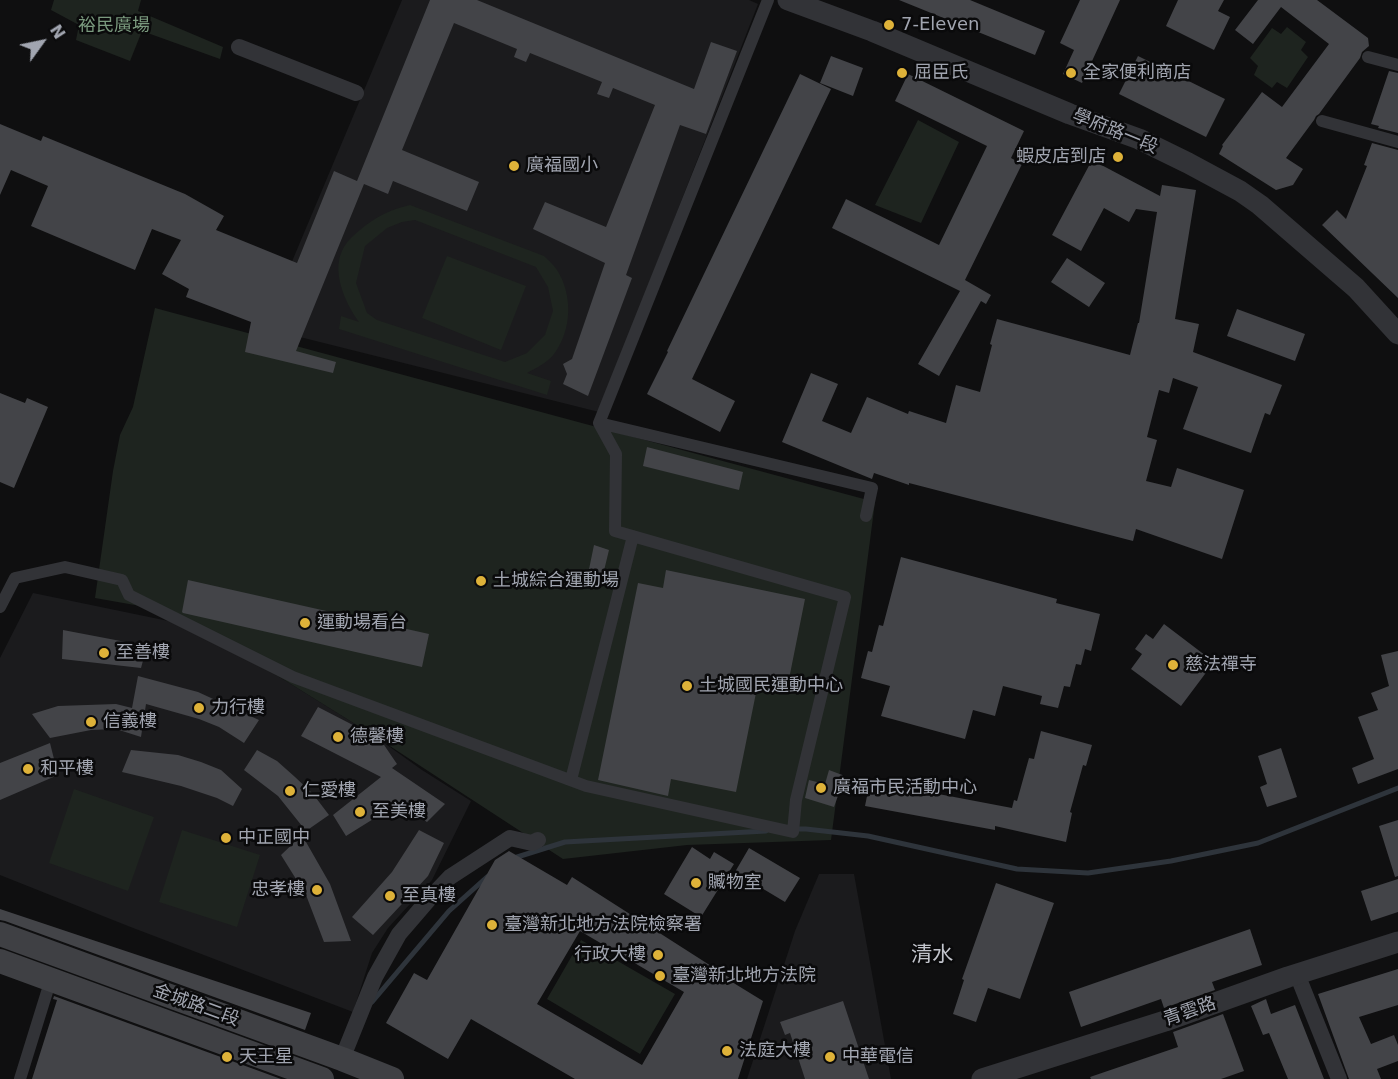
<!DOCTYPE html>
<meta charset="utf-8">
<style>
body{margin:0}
#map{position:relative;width:1398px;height:1079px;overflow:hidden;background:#0f0f10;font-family:"DejaVu Sans",sans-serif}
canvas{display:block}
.north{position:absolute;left:12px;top:12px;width:60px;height:60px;-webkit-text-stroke:4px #0a0a0b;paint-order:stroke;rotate:57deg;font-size:16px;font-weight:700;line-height:24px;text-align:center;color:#a1a5b0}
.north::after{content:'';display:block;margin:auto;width:21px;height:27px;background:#a1a5b0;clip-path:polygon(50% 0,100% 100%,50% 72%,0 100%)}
</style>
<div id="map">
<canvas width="1398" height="1079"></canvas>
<div class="north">N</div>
</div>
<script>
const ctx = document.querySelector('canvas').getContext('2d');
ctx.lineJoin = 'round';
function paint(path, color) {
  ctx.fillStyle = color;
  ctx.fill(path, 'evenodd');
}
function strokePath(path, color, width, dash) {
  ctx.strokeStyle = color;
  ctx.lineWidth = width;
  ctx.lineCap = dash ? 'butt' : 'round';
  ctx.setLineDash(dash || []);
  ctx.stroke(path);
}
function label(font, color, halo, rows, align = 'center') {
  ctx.font = font + ' "DejaVu Sans","Noto Sans TC",sans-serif';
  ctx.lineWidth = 5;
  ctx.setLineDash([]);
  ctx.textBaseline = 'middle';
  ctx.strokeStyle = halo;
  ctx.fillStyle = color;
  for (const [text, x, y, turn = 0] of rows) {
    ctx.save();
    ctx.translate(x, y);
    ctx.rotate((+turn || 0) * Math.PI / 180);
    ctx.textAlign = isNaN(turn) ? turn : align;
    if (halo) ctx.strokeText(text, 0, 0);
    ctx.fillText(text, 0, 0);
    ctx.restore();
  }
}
paint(new Path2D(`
 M402 0H749L758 4 599 412 264 328Z
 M33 593 178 623 278 676 376 737 422 770 471 801 432 880 388 928 372 953 353 1012 128 926 0 875V658Z
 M819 874H854L891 1079H747L795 931Z`), '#1b1b1d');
paint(new Path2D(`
 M54 0H141L138 11 223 47 220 59 142 31 130 61 76 40 79 25 51 10Z
 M1287 27 1306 42 1301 50 1308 57 1287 88 1277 82 1272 88 1254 75 1258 66 1250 58 1272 28 1281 34Z
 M918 120 959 142 921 223 875 205Z
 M410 205 544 256C548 260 554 265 557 270 573 295 572 330 554 354 547 363 536 368 527 373L551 381 547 395 339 329 341 316 359 322C345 303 330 270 344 247 348 240 354 235 360 230 377 216 389 210 410 205ZM415 220 536 267 548 287 553 311 545 335 527 353 505 362 377 320 367 313 356 283 365 246 387 228 402 222Z
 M447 256 526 286 501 350 422 318Z
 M155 308 875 502 831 840 687 845 563 859 376 737 278 676 146 607 95 598 113 471 120 435 133 407Z
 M74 789 154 817 128 891 49 863Z
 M182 830 260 855 237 927 159 902Z
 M581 940 675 994 640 1054 547 999Z`), '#1e241f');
strokePath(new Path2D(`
 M793 829H806L868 836 1017 869 1088 873 1171 861 1258 843 1398 788
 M514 858 565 842 766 831
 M372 1002 449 911 487 877`), '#2e343b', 5);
paint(new Path2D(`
 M430 0H477L694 89 711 42 737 51 706 134 680 125 626 275 632 278 588 396 563 384 567 374 563 364 572 359 605 263 533 229 545 202 606 227 655 105 613 88 609 98 597 94 602 82 530 53 526 62 514 57 517 49 454 23 402 150 479 182 467 211 393 181 388 194 364 184 296 351 336 362 333 373 245 352 251 322 186 297 189 289 162 274 181 240 152 229 135 270 31 226 48 186 11 170 0 195V124L41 141 43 136 185 194 224 216 216 230 297 263 334 171 357 181Z
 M899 0H970L1045 31 1035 55Z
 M1080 0H1120L1082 83 1063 74 1074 50 1060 43Z
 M1178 0H1224L1218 11 1230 17 1214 50 1166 26Z
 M1258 0H1317L1368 38 1369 46 1362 52 1360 58 1319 114 1316 116 1314 120 1286 158 1303 169 1293 185 1276 190 1219 154 1223 146 1222 145 1262 92 1282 107 1329 44 1281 7 1253 44 1235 30Z
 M831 56 863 68 853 96 820 83Z
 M1138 56 1225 99 1206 137 1119 94Z
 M1389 71 1398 73V133L1378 128 1379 126 1371 124Z
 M800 74 831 89 692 379 735 401 720 432 647 394 668 352 667 351Z
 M908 74 1024 131 1011 158 1022 164 965 280 991 295 986 304 981 301 939 376 918 364 960 291 832 228 846 199 939 245 987 146 895 101Z
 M1372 143 1398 150V298L1322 225 1337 210 1346 219 1367 166 1364 165Z
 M1092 160 1160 196 1162 185 1196 190 1175 319 1199 324 1193 352 1282 385 1270 415 1265 413 1251 453 1183 429 1198 387 1173 378 1169 393 1159 390 1147 437 1157 440 1146 481 1171 487 1177 468 1244 490 1222 559 1136 529 1133 541 909 483V485L874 473 872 479 782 442 811 373 838 384 822 421 851 433 867 397 908 414 909 411 946 423 956 385 980 392 992 345 990 344 997 319 1130 355 1138 323H1139L1157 212 1136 209 1129 222 1104 208 1081 251 1052 235Z
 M1067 258 1105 283 1089 307 1051 282Z
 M1237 309 1305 334 1295 361 1227 336Z
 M0 393 25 403 27 398 48 407 14 488 0 482Z
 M647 447 743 472 739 490 643 466Z
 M594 545 609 550 601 583 587 579Z
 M901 557 1057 599 1056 603 1100 614 1091 651 1085 649 1081 665 1076 664 1070 687 1064 686 1058 708 1040 704 1042 696 1003 686 995 716 973 710 965 739 881 716 890 686 861 678 868 651 872 652 879 625 883 626Z
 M666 570 805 599 787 689 758 683 736 792 671 779 668 796 598 780 638 583 663 588Z
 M188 580 429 634 422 667 183 613 182 612Z
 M1164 624 1214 662 1181 706 1131 669 1142 654 1135 649 1146 634 1153 639Z
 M63 630 147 646 141 668 62 659Z
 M1398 651V769L1358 784 1352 768 1374 759 1358 717 1378 710 1371 693 1389 686 1381 655Z
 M138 676 198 692 259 720 244 743 219 727 199 719 146 704 141 737 116 729 91 730 50 738 32 714 58 706 116 704 132 708Z
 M318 707 380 739 397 764 392 768 445 804 427 822 399 803 346 836 333 815 381 777 301 736Z
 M1041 731 1092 745 1086 766 1083 765 1070 812 1072 813 1066 842 995 826V830L865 806 870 781 1012 808 1014 800 1017 801 1029 758 1034 759Z
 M50 743 58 775 0 800V763Z
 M1281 748 1297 797 1267 807 1260 787 1267 784 1258 756Z
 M131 750 178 755 201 762 221 770 242 789 233 806 217 798 181 786 122 772Z
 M257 750 277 761 295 777 313 794 329 815 306 831 278 796 244 770Z
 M829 770 845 776 834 807 805 798 809 780 825 784Z
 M1398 820V876L1395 877 1379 826Z
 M419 830 444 843 428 876 373 935 352 917 392 872Z
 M302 835 330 884 351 941 324 942 306 895 281 855Z
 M692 847 710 859 714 852 734 864 701 917 664 894Z
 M749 848 800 878 785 902 735 872Z
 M509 851 567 885 572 877 733 980 732 982 763 1001 738 1079H575L471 1019 448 1059 386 1023 414 973 427 980 495 860ZM580 931 684 992 642 1065 537 1004Z
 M1398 879V912L1371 921 1361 891Z
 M996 883 1054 903 1020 999 988 988 976 1022 953 1014 964 980 962 979Z
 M0 909 311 1013 305 1030 5 921 0 920Z
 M1250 929 1262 965 1212 982 1215 990 1164 1008 1161 999 1081 1027 1069 992Z
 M1398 969V1005L1359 1017 1371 1044 1394 1035 1398 1045V1061L1377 1069 1381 1079H1349L1318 994Z
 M54 996 281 1079H32L57 1000 53 999Z
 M1266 999 1271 1014 1295 1005 1324 1079H1288L1269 1033 1263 1035 1251 1006Z
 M843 1001 869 1079H805L790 1033 785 1035 780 1022Z
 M1223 1014 1244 1071 1221 1079H1091L1090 1077 1178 1047 1173 1032Z`), '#434448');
strokePath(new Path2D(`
 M1368 57 1398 65
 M1322 121 1398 142
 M599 423 768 0
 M599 423 872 488 866 516
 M0 607 15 578 65 567 122 580 129 595 293 677 586 786 793 832 796 800 845 597 615 531 616 454 599 423
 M571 780 633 536
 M20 1079 51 979`), '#323337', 12);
strokePath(new Path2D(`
 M239 47 356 93
 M1297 974 1339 1079
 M342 1059 375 977 399 934 430 898 450 877 510 838 532 843 538 840`), '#323337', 16);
strokePath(new Path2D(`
 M788 0 872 31 1070 114 1139 139 1188 163 1240 191 1260 205 1356 288 1398 334
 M982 1079 1165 1021 1288 977 1398 942`), '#323337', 21);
strokePath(new Path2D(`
 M0 934 342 1059 392 1079
 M0 961 322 1079`), '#3f4044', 24);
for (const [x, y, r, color] of [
 [889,25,6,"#deb239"],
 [902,73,6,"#deb239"],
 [1071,73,6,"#deb239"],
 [1118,157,6,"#deb239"],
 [514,166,6,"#deb239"],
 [481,581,6,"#deb239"],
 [305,623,6,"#deb239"],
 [104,653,6,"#deb239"],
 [1173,665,6,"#deb239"],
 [687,686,6,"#deb239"],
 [199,708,6,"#deb239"],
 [91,722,6,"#deb239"],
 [338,737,6,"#deb239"],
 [28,769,6,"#deb239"],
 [821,788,6,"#deb239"],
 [290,791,6,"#deb239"],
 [360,812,6,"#deb239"],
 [226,838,6,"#deb239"],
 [696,883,6,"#deb239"],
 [317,890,6,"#deb239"],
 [390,896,6,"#deb239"],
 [492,925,6,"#deb239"],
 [658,955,6,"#deb239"],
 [660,976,6,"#deb239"],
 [727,1051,6,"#deb239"],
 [227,1057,6,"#deb239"],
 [830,1057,6,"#deb239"]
]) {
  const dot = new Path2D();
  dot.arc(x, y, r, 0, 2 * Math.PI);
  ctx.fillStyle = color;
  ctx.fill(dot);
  strokePath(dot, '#0a0a0b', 2);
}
label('18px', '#a1a5b0', '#0a0a0b', [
 ["7-Eleven",901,25],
 ["屈臣氏",914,73],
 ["全家便利商店",1083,73],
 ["蝦皮店到店",1106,157,"right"],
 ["廣福國小",526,166],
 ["土城綜合運動場",493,581],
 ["運動場看台",317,623],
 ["至善樓",116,653],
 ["慈法禪寺",1185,665],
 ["土城國民運動中心",699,686],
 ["力行樓",211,708],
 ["信義樓",103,722],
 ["德馨樓",350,737],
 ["和平樓",40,769],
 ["廣福市民活動中心",833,788],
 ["仁愛樓",302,791],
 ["至美樓",372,812],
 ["中正國中",238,838],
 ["贓物室",708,883],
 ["忠孝樓",305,890,"right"],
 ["至真樓",402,896],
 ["臺灣新北地方法院檢察署",504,925],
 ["行政大樓",646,955,"right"],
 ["臺灣新北地方法院",672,976],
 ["法庭大樓",739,1051],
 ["天王星",239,1057],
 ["中華電信",842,1057]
], 'left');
label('18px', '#7a997e', '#0a0a0b', [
 ["裕民廣場",114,26]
]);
label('18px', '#a1a5b0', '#0a0a0b', [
 ["學府路一段",1115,132,22],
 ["金城路二段",196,1006,20],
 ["青雲路",1190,1012,-19]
]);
label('21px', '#c2c4cc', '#0a0a0b', [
 ["清水",932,956]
]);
</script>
